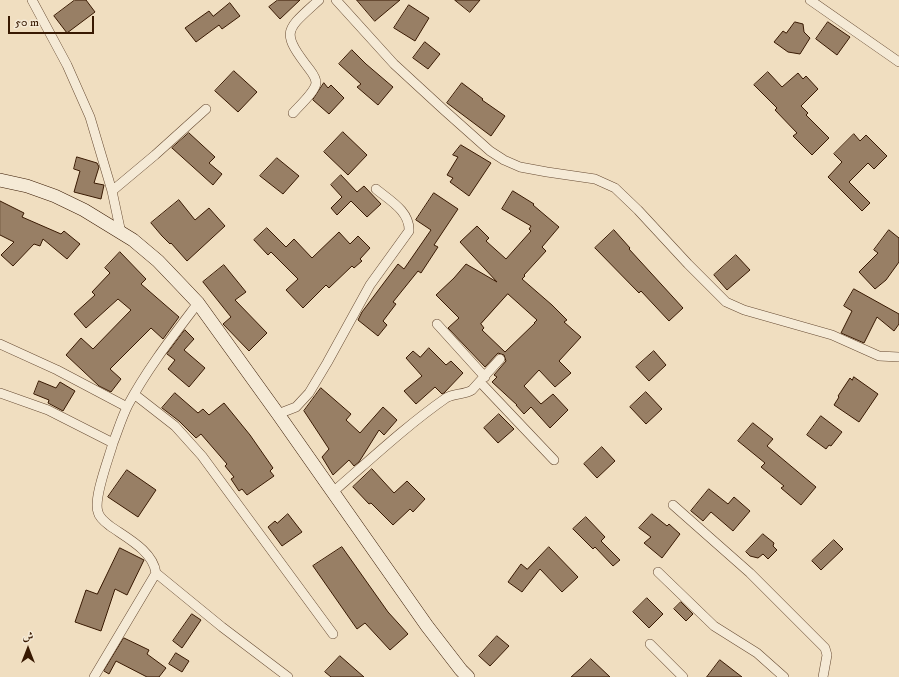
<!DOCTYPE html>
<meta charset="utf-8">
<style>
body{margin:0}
#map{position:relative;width:899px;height:677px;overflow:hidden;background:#f0dec0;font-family:"IM FELL DW Pica",Amiri,serif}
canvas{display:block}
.north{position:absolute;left:8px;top:629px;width:40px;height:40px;-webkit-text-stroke:3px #f5ead6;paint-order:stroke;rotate:0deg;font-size:11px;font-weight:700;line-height:16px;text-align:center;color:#381902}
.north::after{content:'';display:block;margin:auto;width:14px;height:18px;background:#381902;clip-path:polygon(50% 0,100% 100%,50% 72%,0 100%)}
.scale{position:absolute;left:8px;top:16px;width:86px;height:18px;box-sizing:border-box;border:2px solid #381902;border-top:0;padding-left:5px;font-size:12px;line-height:14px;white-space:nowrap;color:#381902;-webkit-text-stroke:3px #f5ead6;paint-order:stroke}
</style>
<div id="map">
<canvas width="899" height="677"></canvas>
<div class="north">ش</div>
<div class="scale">50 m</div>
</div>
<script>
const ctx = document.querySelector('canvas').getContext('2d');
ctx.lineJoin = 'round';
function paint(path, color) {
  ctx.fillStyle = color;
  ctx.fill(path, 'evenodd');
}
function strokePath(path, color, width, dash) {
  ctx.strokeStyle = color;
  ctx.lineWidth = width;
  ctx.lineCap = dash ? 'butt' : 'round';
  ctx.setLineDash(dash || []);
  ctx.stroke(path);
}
const building = new Path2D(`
 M75 0H86L95 12 67 33 54 16Z
 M278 0H300L280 19 269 7Z
 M357 0H400L375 21Z
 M455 0H480L470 12Z
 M230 3 240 16 222 29 219 25 196 42 185 28 209 11 213 16Z
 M409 5 429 18 415 41 394 28Z
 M795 22 803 24 804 32 810 38 800 54 788 52 774 42 783 31 786 33Z
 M828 22 850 37 837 55 816 39Z
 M425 42 440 54 428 69 413 58Z
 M352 50 366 64 393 87 378 105 357 87 361 84 339 64Z
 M234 71 257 92 238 112 215 91Z
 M768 72 782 87 798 73 803 79 806 76 818 89 801 106 808 113 806 115 829 138 812 155 793 136 797 133 775 110 777 108 754 85Z
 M324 83 328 88 331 85 344 98 329 114 313 100Z
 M462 83 483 99 482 100 505 116 491 136 447 103Z
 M343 132 367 155 348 175 324 152Z
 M189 133 215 157 209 163 222 174 213 185 172 148Z
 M854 134 860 141 866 135 887 156 874 169 868 163 849 182 870 203 862 211 828 177 842 162 834 154Z
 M461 145 491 163 469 196 450 182 453 178 447 175 458 157 453 155Z
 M77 157 97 163 99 167 94 183 104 185 101 199 74 192 80 171 74 169Z
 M277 158 299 176 283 194 260 176Z
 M341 175 357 192 364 186 381 204 367 217 351 201 337 215 331 208 342 197 331 185Z
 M513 191 534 204 533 205 559 227 542 247 546 251 524 275 525 276 522 279 552 305 567 320 564 322 581 337 559 361 571 373 555 387 539 370 524 386 541 404 553 394 568 410 550 428 531 407 524 414 516 405H517L492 382 497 377 494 375 506 361 504 355 498 353 485 367 448 328 459 318 436 295 454 278 466 264 497 282 460 242 477 226 489 238 486 241 506 259 531 231 529 229 531 226 502 209ZM508 294 537 320 534 323H535L505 352 482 330 484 328 481 324Z
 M434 193 458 209 434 245 438 247 421 273 418 271 393 302 396 304 383 321 387 325 378 336 358 320 362 312 398 264 404 269 431 230 416 220Z
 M179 200 195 220 209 208 225 226 187 261 171 243 170 244 162 236 151 223Z
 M0 201 24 213 22 217 61 234 64 231 80 244 67 259 43 239 40 246 34 244 13 266 1 255 14 242 0 235Z
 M267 228 286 247 294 239 312 258 339 232 350 244 358 236 370 248 360 259 362 261 354 268 352 266 329 288 326 285 303 308 286 290 298 279 271 252 268 255 254 240Z
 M614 230 630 248 629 249 683 308 669 321 641 291 639 293 595 248Z
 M889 230 899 238V262L886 280 875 289 859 272 878 253 874 250Z
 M120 252 146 279 141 284 179 317 163 339 151 328 110 369 121 379 111 392 99 386 66 355 81 338 93 349 131 310 118 299 86 328 74 314 95 295 92 292 110 273 105 268Z
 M736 255 750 270 727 290 714 275Z
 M224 265 246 292 235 300 267 333 249 351 223 324 231 317 203 282Z
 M854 289 899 314V324L894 331 877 317 864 343 841 333 852 311 844 306Z
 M185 330 194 339 184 350 205 368 189 387 168 369 175 360 167 354Z
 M429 348 446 365 451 361 463 373 444 393 442 394 435 387 416 404 404 391 422 376 406 358 413 351 420 357Z
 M654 351 666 365 649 381 636 367Z
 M854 377 878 394 859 422 834 405 839 397 838 396 850 378 852 380Z
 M39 381 56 388 60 382 75 391 63 411 48 403 49 400 34 394Z
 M321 388 351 414 346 420 360 433 383 407 397 420 384 435 379 430 359 462 354 466 349 460 333 475 322 457 329 449 304 411Z
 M646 392 662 409 646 424 630 407Z
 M175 393 198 413 203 409 209 415 224 403 250 435 273 468 270 471 274 476 247 495 242 489 239 491 231 479 234 477 225 466 227 464 201 434 196 438 179 421 162 408Z
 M499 414 514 429 498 443 484 428Z
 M821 416 842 432 831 446 829 445 826 449 807 435Z
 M753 423 773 439 767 446 816 487 801 505 781 488 784 486 761 467 765 463 738 441Z
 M602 447 615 461 597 478 584 464Z
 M372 469 394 493 407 481 425 499 413 512 410 509 393 525 371 503 369 504 353 487Z
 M127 470 156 490 138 517 108 497Z
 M709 489 728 504 734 497 750 511 733 531 711 512 703 521 691 511Z
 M288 514 302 532 282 546 268 527 275 521 277 523Z
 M652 514 667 526 669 524 680 534 662 558 644 543 651 537 639 528Z
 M586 517 605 537 601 541 620 560 613 566 595 547 593 549 573 529Z
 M763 534 774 543 773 546 777 550 768 559 763 554 758 558 750 556 746 552Z
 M834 540 843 549 821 570 812 561Z
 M342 547 388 612 408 634 390 650 365 623 357 629 313 566Z
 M549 547 578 577 562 592 540 569 522 592 508 582 521 564 527 569Z
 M120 548 144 560 127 595 115 589 101 631 75 622 86 590 97 594Z
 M647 598 663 614 649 628 633 612Z
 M681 602 693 614 686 621 674 609Z
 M192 614 201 620 182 648 173 641Z
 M497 636 509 646 490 666 479 656Z
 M124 638 149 650 147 654 166 668 159 677H147L116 661 109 674 104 671Z
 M176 653 189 661 182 672 169 664Z
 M340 656 364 677H331L325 672Z
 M591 659 610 677H571L580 669Z
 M720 660 742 677H707Z`);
paint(building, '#987f65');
strokePath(building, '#381902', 1);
const street = new Path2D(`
 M32 0 67 65 90 117 112 191 121 233
 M336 0 394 64 444 110 490 151 504 160 520 167 547 172 595 179 615 188 638 210 688 264 726 302 744 310 832 335 879 356 899 357
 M810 0 899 62
 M293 113C299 106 315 92 316 83 316 78 313 74 310 70 280 31 285 31 319 0
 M112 191 155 155 206 109
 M437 324 485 377
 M0 344 57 370 127 407
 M480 382 554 460
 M0 393 48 410 113 443C118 430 122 417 128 405 147 369 173 336 198 303
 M134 394 175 426 202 456 333 634
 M278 414 296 407 309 393 327 363 370 285 409 231C410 211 389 200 376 189
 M333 492C370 460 406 426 446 398 454 393 464 395 472 390L500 359
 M673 505 750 573 825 648 827 655 823 677
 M658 572 714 626 757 653 784 677
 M156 573 222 627 288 677
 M650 644 683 677
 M94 677 156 573C153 551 127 538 110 526 106 523 99 517 98 512 93 498 109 458 113 443`);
const secondary = new Path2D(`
 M0 180 27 186 55 196 84 210 133 240 158 261 180 284 198 303 278 414 427 626 461 670 468 677`);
strokePath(street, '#664a32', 10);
strokePath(secondary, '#381902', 14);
strokePath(street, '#f5ead6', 9);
strokePath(secondary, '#f5ead6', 13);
</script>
